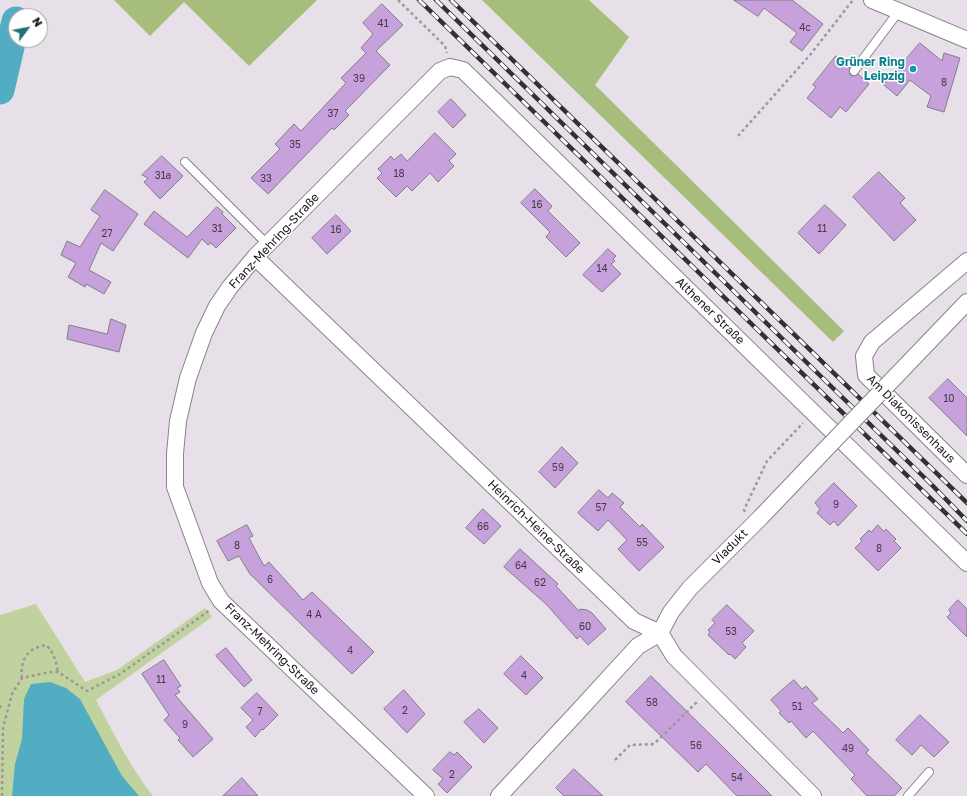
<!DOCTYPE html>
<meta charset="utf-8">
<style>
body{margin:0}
#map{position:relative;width:967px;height:796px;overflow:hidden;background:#e7e0e9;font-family:"Golos Text",sans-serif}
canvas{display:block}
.north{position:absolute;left:8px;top:8px;width:40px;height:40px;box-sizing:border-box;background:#fff;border:1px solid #a3a2a3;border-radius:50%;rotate:58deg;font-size:11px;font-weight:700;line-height:16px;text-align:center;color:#1a171a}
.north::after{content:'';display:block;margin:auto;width:14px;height:18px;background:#246f75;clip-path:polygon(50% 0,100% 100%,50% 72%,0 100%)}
</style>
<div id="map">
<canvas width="967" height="796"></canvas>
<div class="north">N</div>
</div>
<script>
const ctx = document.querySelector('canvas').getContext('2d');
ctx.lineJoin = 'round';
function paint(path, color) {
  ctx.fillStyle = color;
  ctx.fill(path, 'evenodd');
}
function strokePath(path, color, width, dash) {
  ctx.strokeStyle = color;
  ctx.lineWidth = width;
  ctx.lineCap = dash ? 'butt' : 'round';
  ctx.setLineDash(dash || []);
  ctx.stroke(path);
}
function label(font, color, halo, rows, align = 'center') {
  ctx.font = font + ' "Golos Text",sans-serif';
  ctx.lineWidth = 3;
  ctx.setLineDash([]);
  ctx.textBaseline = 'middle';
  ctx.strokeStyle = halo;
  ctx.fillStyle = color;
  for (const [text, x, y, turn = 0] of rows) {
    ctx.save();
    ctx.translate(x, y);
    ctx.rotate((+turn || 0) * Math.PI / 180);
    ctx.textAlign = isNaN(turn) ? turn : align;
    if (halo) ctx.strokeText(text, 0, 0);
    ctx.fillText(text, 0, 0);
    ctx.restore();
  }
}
paint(new Path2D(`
 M36 604 85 682 117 670 205 608 212 617 96 700C113 732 130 767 153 796H0V615Z`), '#c0d39e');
paint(new Path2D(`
 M114 0H317L249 66 184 2 150 36Z
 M482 0H589L629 37 595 85 844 331 833 342Z`), '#a7bd7c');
paint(new Path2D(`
 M50 682 66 688 80 699 122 776 139 796H12L15 764 22 739 24 699 31 684Z`), '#52adc3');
strokePath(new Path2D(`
 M0 90 16 21`), '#52adc3', 29);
const building = new Path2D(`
 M734 0H792L823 24 802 51 790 42 797 33 764 8 758 16Z
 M382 4 403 25 376 51 390 65 345 111 349 115 334 130 332 128 268 194 251 178 280 149 275 144 294 124 301 131 346 83 341 78 366 53 361 48 373 34 363 23Z
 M920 43 942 61 944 53 960 58 944 112 927 107 931 96 910 80 897 96 884 85Z
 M836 56 850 68 849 71 850 75 854 76 858 74 869 84 846 112 840 107 831 118 807 98 816 87 813 85Z
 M451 99 466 115 453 128 438 112Z
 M435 133 456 154 449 161 454 166 438 182 430 173 412 191 407 186 396 197 377 178 382 173 378 169 391 156 394 160 401 154 407 161Z
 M162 156 183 176 160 199 144 182 148 178 142 175Z
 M879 172 905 198 900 203 916 220 894 241 853 197Z
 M535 189 552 206 548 211 580 243 566 257 546 237 550 232 521 203Z
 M105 190 138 214 113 251 101 243 89 270 111 282 104 294 86 284 85 287 68 277 76 263 61 255 67 241 80 247 100 216 91 210Z
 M825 205 846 225 819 254 798 233Z
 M217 207 223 212 222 214 236 228 216 248 211 243 208 245 202 239 188 258 144 224 154 211 187 237Z
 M336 215 351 231 327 254 312 238Z
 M608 249 616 256 613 259 615 261 611 264 621 274 602 292 583 275Z
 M111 319 126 325 119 352 67 339 69 325 107 334Z
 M948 379 967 398V436L929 398Z
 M562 447 578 463 555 488 539 472Z
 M834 483 857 506 838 526 834 521 830 525 817 513 820 509 815 503Z
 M599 490 608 498 612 493 624 503 620 507 640 527 642 524 664 547 639 571 618 549 627 540 608 520 598 531 578 513Z
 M483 509 501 526 484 544 466 528Z
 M247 525 253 536 249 538 264 566 269 562 303 600 312 592 374 652 352 674 250 574 239 556 228 561 217 541Z
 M878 525 884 532 886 529 896 539 894 541 901 548 878 571 855 548 862 541 860 539 869 530 871 532Z
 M520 549 558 584 556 586 579 611 580 609 587 610 592 613 606 629 588 645 580 636 577 639 546 604 504 567Z
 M958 600 967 609V637L947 617 951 613 949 610Z
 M727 605 754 631 742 643 746 647 735 659 730 654 729 655 708 635 710 632 708 630 715 623 712 620Z
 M226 648 252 680 244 687 216 656Z
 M521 656 543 678 526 695 504 674Z
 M164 660 181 686 177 688 180 692 175 695 213 739 193 757 178 740 180 738 164 720 169 715 142 674Z
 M651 676 731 755 772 796H737L706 764 698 772 626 702Z
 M794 680 802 689 806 686 818 699 812 703 843 733 848 728 869 750 866 753 902 788 894 796H867L851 779 855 775 813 731 806 738 791 721 789 723 779 713 781 711 771 700Z
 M404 690 425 714 407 733 384 709Z
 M257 693 278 715 263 730 262 729 255 737 246 727 253 720 241 708Z
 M479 709 498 728 484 743 464 722Z
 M920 715 949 742 934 757 921 745 912 755 896 740Z
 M450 752 454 755 457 752 472 767 447 793 438 784 443 779 433 770Z
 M574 769 603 796H564L556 788Z
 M242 778 258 796H223Z`);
paint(building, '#c7a1dc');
strokePath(building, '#827d85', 1);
const service = new Path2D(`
 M854 71 899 11
 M185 162 268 245
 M908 796 929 772`);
const minor = new Path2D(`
 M872 0 967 40
 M255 257 634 621 660 633 674 656 813 796
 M967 261 872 342 864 356 866 375 967 475
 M896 376 967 302
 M426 796 221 601 210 583 175 487V454L178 421 188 378 204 333 217 306 230 287 255 257 440 71 450 67 463 70 967 563
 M499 796 572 718 638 646 660 633 671 612 690 588 761 517 823 452`);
strokePath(service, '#89838b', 10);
strokePath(minor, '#89838b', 18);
strokePath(new Path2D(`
 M398 0 445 46 447 53
 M738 136 810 55 853 0
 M745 512 744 510 767 461 803 423
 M22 678C20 660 27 648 46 645 54 653 56 661 58 672
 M0 708 1 702
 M615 760 630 745 654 744 697 702
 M2 796 3 728 12 694 22 678 50 672H58L87 691 120 674 210 610`), '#9d979e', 2.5, [3, 3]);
strokePath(service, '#fff', 8);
strokePath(minor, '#fff', 16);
const rail = new Path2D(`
 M419 0 967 534
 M436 0 932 485 967 521
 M451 0 967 503`);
strokePath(rail, '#332f33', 4.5);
strokePath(rail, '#fff', 3, [9]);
const minorBridge = new Path2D(`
 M823 452 896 376`);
strokePath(minorBridge, '#89838b', 18, []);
strokePath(minorBridge, '#fff', 16);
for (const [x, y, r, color] of [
 [913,69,4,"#0f9aa8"]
]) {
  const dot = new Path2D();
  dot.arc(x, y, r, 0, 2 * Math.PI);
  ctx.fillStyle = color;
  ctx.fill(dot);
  strokePath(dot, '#fff', 1.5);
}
label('10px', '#453a4a', null, [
 ["41",383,24],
 ["4c",805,28],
 ["39",359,79],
 ["8",944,83],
 ["37",333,114],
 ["35",295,145],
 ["18",399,174],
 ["31a",163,176],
 ["33",266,179],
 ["16",537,205],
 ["31",217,229],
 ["11",822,229],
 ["16",336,230],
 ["27",107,234],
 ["14",602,269],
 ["10",949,399],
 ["59",558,468],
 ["9",836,505],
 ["57",601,508],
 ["66",483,527],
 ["55",642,543],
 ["8",237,546],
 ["8",879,549],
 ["64",521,566],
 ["6",270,580],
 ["62",540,583],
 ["4 A",314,615],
 ["60",585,627],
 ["53",731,632],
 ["4",350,651],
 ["4",524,676],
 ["11",161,680],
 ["58",652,703],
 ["51",797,707],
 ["2",405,711],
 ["7",260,712],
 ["9",185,725],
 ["56",696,746],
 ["49",848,749],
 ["2",452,775],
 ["54",737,778]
]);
label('bold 12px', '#0d838f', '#fff', [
 ["Grüner Ring",905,62],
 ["Leipzig",905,76]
], 'right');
label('12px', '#1a171a', '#fff', [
 ["Franz-Mehring-Straße",274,241,-47],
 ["Althener Straße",710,311,44],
 ["Am Diakonissenhaus",911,419,45],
 ["Heinrich-Heine-Straße",536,527,44],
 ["Viadukt",730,547,-45],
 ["Franz-Mehring-Straße",272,649,44]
]);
</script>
